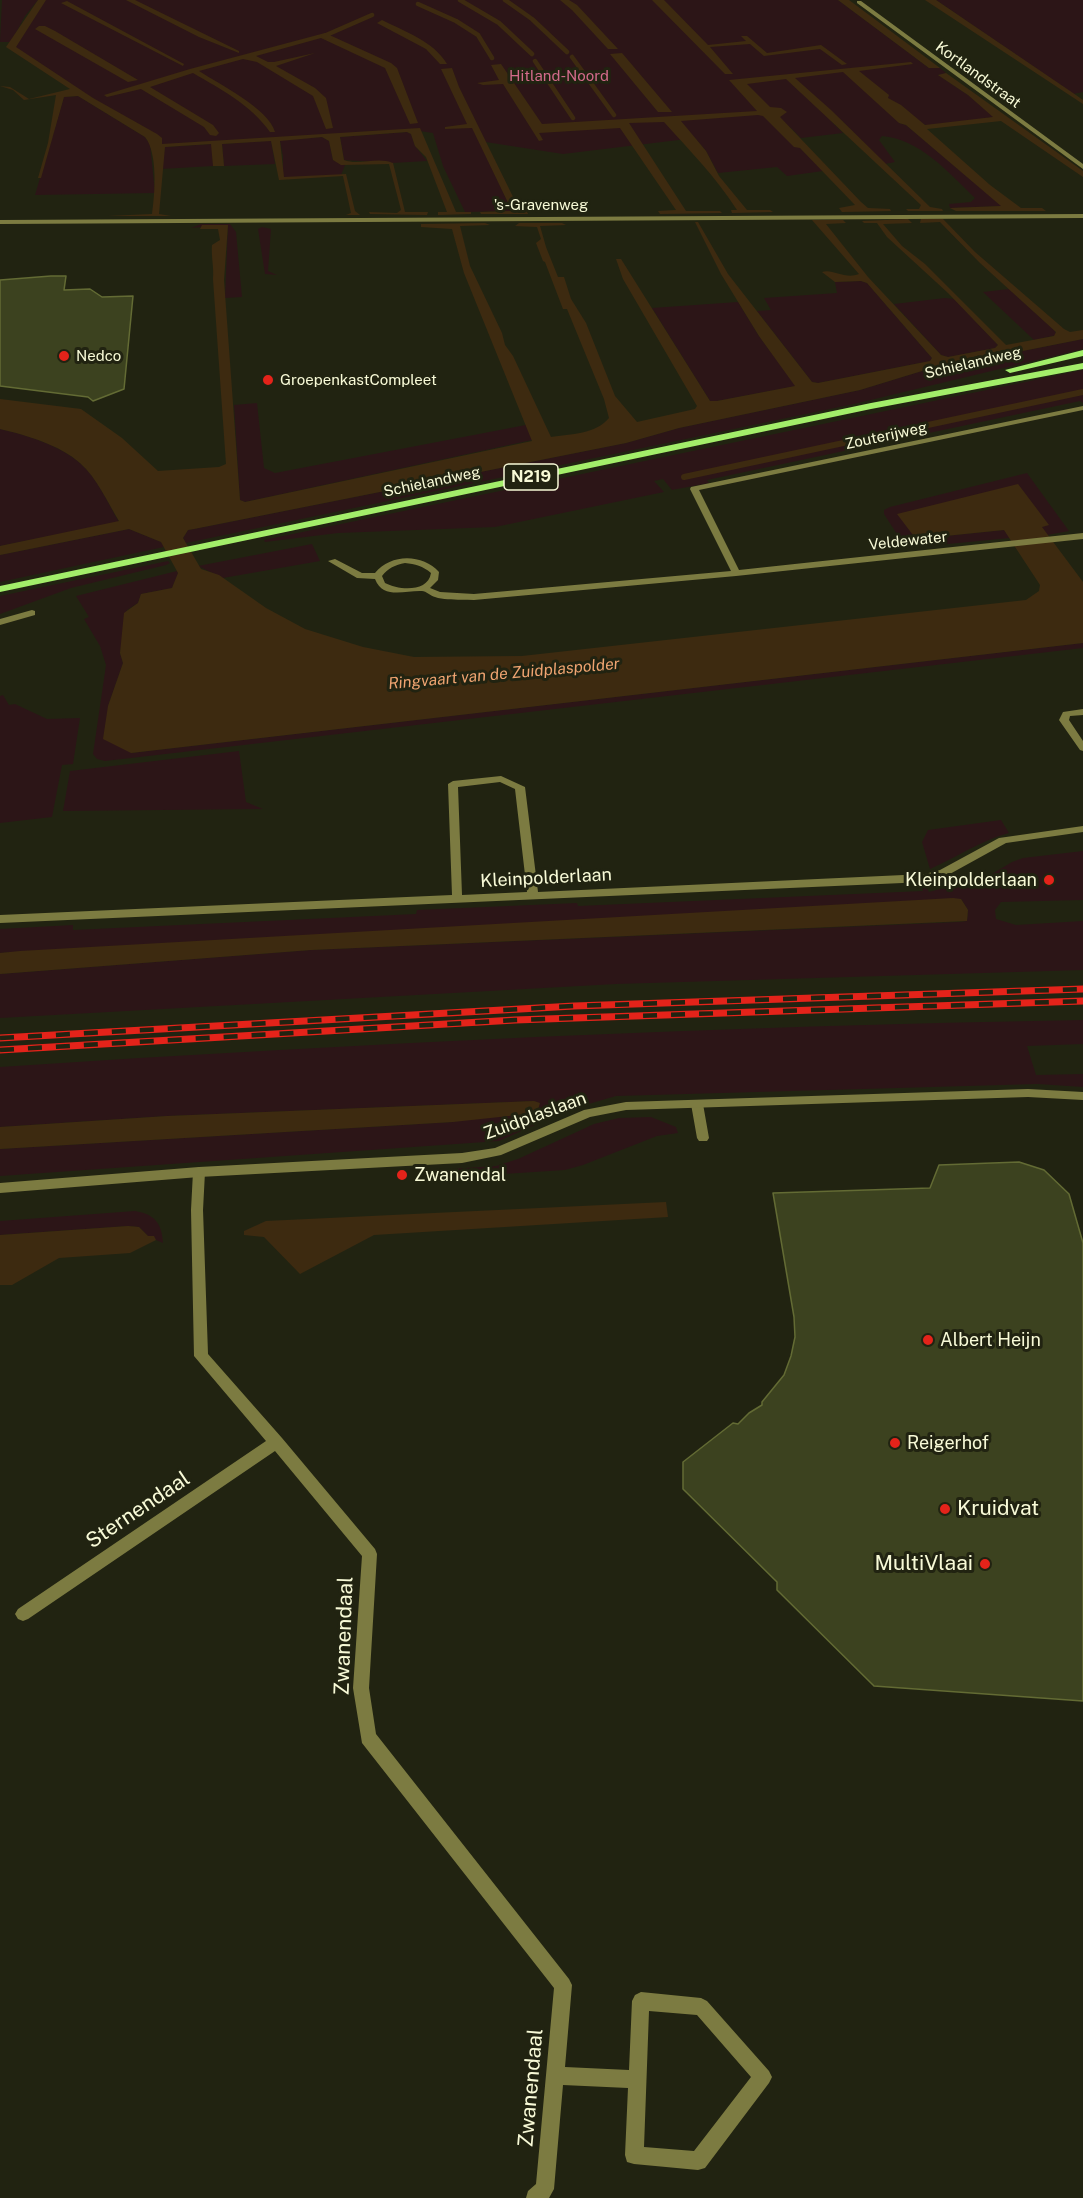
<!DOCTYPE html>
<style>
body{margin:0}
canvas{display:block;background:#212311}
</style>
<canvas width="1083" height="2198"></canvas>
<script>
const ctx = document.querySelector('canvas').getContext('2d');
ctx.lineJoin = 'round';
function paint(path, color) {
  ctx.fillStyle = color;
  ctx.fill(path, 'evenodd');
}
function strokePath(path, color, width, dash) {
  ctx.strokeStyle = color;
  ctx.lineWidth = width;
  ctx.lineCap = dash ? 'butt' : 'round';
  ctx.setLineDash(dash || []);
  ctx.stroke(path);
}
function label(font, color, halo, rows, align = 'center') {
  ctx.font = font + ' "Public Sans",sans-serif';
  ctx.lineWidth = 6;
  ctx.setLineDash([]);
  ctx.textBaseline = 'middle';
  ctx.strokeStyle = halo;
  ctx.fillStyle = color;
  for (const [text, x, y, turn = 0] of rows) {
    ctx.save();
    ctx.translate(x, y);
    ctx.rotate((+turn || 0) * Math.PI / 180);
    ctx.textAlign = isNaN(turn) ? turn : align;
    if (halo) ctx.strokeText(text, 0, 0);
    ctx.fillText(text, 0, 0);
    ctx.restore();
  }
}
paint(new Path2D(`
 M2 0H38L25 16 11 42H0Z
 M43 0H838L929 68H940L946 73 938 75 968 95 994 117 929 126 920 123 908 112 899 123 906 125 1002 206 950 208 949 204 971 202 975 198C949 173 920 139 882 136L879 140 895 162 885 164 841 120 831 121 843 133 801 138 789 126 800 148 823 171 787 176 777 167 718 173 706 151 695 138 563 154 479 141 512 211 465 212 443 166 433 133 413 130 159 146 154 137 11 47Z
 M936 0H1083V92L1073 94Z
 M78 96 145 137 150 144 155 193 35 195 64 97Z
 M407 132 411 134 415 146 427 161 392 163 344 160 340 137Z
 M322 137 329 141 333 160 345 165 341 175 283 178V156L280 141H271L275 164 224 166 222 144Z
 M212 144 213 166 161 169 165 147Z
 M201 224H230L236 232 242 297 225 298 228 225 191 228Z
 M262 227 271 229 268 271 277 275 265 274 258 229Z
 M861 281 867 283 932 358 930 361 818 383 812 382 757 311 771 310 764 298 837 293 835 282Z
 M1009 289 1054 330 1057 335 1034 340 983 292Z
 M945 298 954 299 998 345 995 348 948 357 941 355 894 304Z
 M738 302 759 336 796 386 717 401H710L652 308Z
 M1083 339V349L854 404 186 543 183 538 188 530 194 529 626 443 679 428 860 390 922 371Z
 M1083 370V403L1080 401 707 480 709 483 672 490 663 479 654 481 664 492 495 527 338 533 265 542 264 540Z
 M257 403 264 468 275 473 526 425 532 440 245 502 240 500 234 405Z
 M0 429C26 435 60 445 81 464 97 478 108 503 119 522L0 546Z
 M1027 473 1069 531 1047 535 1041 526 1048 524 916 539 1004 530 1010 538 906 548 884 514V510L890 507Z
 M129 529 161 542 164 547 0 582V555Z
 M312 544 320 561 223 578 198 566Z
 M168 561 170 563 166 565 71 588 0 614V596Z
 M177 571 178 574 172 588 141 594 138 603 127 610 120 653 123 663 108 706 131 753 1083 643V648L105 761 97 759 93 754 106 665 100 646 84 619 89 617 76 596Z
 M3 695 9 705 15 704 47 719 80 718 73 764 62 765 52 817 0 823V696Z
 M239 751 246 802 263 809 63 811 70 771Z
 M1001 820 1009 833C980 841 957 857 930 869L922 842 928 830Z
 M1083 851V900L1001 902 995 910 996 919 1016 925 1083 921V970L616 984 0 1018V974L311 950 958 922 967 921 968 910 961 899 0 953V929L73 925V930L416 914 417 910 577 903 578 906 923 891 921 885 925 884 929 892 968 881 972 886 1012 862 1023 858Z
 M1083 1020V1044L1027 1046 1036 1075 1083 1074V1087L1038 1084 616 1096 568 1110 499 1141 0 1176V1149L453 1122 536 1101 167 1116 0 1127V1067C361 1043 721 1026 1083 1020Z
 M651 1117 676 1127 678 1133 657 1136 583 1165 565 1170 488 1175 452 1181 451 1169 496 1166 518 1159 594 1124 619 1118Z
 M135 1211C155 1214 162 1224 163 1243L156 1240 153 1236H148L139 1227 128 1226 0 1235V1221Z`), '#2c1517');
paint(new Path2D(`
 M38 0H46L16 47 93 98 157 134 162 138V144L420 128 456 212H471V214L438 215V212H447L426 157 415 146 411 134 407 132 340 137 344 160C359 166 377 156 393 163L405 212H428L427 215 370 214 369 212 397 213 401 210 389 164 341 165 333 160 329 141 322 137 280 141 284 177 346 174 355 211 360 215H346L351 213 343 176 279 180 271 141 222 144 224 166H213L211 144 165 147 159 214 171 216H108L152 214C155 194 158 153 145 137L78 96 64 97 41 178H38L48 143 56 95 24 100 13 90 0 86 10 87 29 99 70 89 6 47Z
 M126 0H135L239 51V53L199 37Z
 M560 0H569L577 5 618 49H608L572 10Z
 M652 0H664L708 45 746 41 741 36H747L767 53 821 45 847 64 842 65 820 49 764 56 750 44 710 47 733 74H725Z
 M838 0H849L940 68H929Z
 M925 0H936L1073 93 1083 100V104Z
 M67 1 184 64 183 66 61 3Z
 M382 20C406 32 433 41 447 64H440L426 49 377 23Z
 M39 26H45L55 31 138 80 128 82 35 29Z
 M325 33 391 63 397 68 418 123 410 124 385 68 321 38 256 56 268 62H274L315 53 276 66 315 88 326 98 333 128 326 129 313 96 257 62 243 59 199 71C219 84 269 109 275 132H270C251 105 222 90 193 73L150 87 213 125 219 133 216 136 210 135 204 127 141 89 107 97 104 95 190 69Z
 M622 53 672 112H658L610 54Z
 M911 62 913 64 859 71 889 95 888 98 901 105 925 125 993 117 968 95 938 75 946 73 1083 171V177L1001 121 927 129 990 185 1021 208H1042L1046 211H956L950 208 1001 206 906 125 899 123 843 72 795 78 831 110 930 207 942 209 943 211H908L906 209H919L921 205 786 79 747 84 770 107 781 108 787 112 780 117 861 202 868 208 890 209 891 211 842 212 839 208 855 205 800 148 794 147 763 116 758 115 681 121 706 151 719 176 747 210H770L773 212 732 213 731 210H737C716 177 690 151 664 122L629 123 686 211H720L722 213 660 214 658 211 676 210 620 128 539 133 543 140 539 141 503 84 483 85 477 83 499 80 491 65 501 64 542 124 757 111 729 80Z
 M452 68 459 87 520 211H527L528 214H481L480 212 512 211 472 128 445 129V127L467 124 441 69Z
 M908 219 912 223 883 224 902 246 925 264 1006 345 1054 336 1056 332 980 263 940 222 920 223 921 219H943L975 252 1064 329 1070 332 1083 330V339L922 371 860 390 679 428 626 443 194 529 188 530 183 538 201 569 219 575 266 608 305 629 363 647 414 657 522 656 1026 600 1039 591 1040 585 1004 530 916 539 897 514 1018 484 1049 525 1042 527 1083 582V643L131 753 103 739 108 706 123 663 120 653 124 613 138 603 141 594 172 588 178 573 161 542 129 529 0 555V546L119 521C108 503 97 478 80 463 60 445 26 435 0 429V399L81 409 122 438 158 471 219 467 226 464 213 279C214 266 211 257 212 245L220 240 218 229H200L202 225H228L224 280 240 500 245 502 532 441 464 273 452 229 421 227V224L485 223 490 225 460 226 470 266 502 333 505 345 513 356 551 437C571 434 596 434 609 418L604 399 567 309H563L545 262 543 261 536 243 541 239 537 227 515 226 519 223H562L566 225 540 226 546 247 558 277H564L571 299 586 323 615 396 637 422 695 409 697 406 623 279 616 259H621L710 401H717L795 386 759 336 721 274 695 222H698L728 274 812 382 818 383 930 361 932 358 867 283 861 281 835 282 822 272C832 268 845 280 859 274L812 220H843L846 223 826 224 868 277 941 355 948 357 995 348 998 345 948 293 887 237 877 223H864L862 221Z
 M953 898 961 899 968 910 967 921 311 950 0 974V953L20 951Z
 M534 1101 540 1103 537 1113 453 1122 0 1149V1127L167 1116Z
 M666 1202 668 1217 374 1235 300 1274 264 1237 244 1235V1231L266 1221Z
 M128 1226 139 1227 148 1236H154L156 1240 130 1253 59 1258 12 1285H0V1235Z`), '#3d2a10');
strokePath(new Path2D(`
 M460 0 499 23 532 54
 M505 0 532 19 567 52
 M418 4 456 21 478 35 492 58
 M330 38 324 36 372 15
 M572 57 614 115
 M535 61 573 118`), '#3d2a10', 4.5);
strokePath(new Path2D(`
 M684 477 1083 392`), '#3d2a10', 6);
const building = new Path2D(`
 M51 276H66L64 290 90 289 102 297 133 296 124 389 93 401 88 397 0 386V280Z
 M1019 1162 1044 1170 1069 1194 1083 1243V1701L874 1686 777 1590V1582L683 1489V1462L733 1423 738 1424 749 1413 762 1405V1402L784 1375 791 1356 795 1337 794 1317 773 1193 930 1188 939 1165Z`);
paint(building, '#3c421f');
strokePath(building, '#636b34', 1.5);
paint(new Path2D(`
 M857 1H861L1083 164V169L857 3Z
 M1083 214V218L0 224V220Z
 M1083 406V410L699 490 739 570 1083 533V539L736 576 474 600C462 599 447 601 435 597 431 596 426 591 422 591 406 590 383 600 375 579L357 578 328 561 335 559 362 573H375C391 553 423 554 439 572L438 580 430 588 440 592 474 594 731 571 690 489 691 487ZM405 563C415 564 423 566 431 573 428 593 398 590 385 583L382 576C388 568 395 565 405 563Z
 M32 610 35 611V615L0 625V619Z
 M1083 709V715L1070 716 1069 720 1083 741V751L1080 750 1059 720 1063 712Z
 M501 776 525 787 538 892 925 874 940 870 999 838 1083 826V832L1006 843 948 875 925 882 0 923V915L452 895 448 784 453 781ZM500 782 515 789 527 892 462 895 458 787Z
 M697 1100 703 1104 709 1138 707 1141H699L697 1138 691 1104Z
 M199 1167 203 1169 205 1172 203 1210 208 1354 282 1438 375 1549 377 1554 369 1688 376 1734 569 1979 572 1985 565 2067 629 2070 632 2001 635 1995 641 1992 701 1998 707 2001 769 2071 772 2077 769 2083 705 2168 698 2170 634 2164 627 2162 625 2155 628 2088 563 2085 554 2189 549 2198H526L528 2191 536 2184 554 1988 362 1743 353 1688 362 1556 275 1451 28 1619 23 1621 18 1619 15 1614 18 1609 266 1441 194 1356 191 1210 193 1172 195 1169ZM649 2011 697 2015 751 2077 694 2151 644 2147Z`), '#7c7b41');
paint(new Path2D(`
 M1028 1089 1083 1092V1100L1028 1097 626 1110 590 1117 501 1155 462 1163 199 1177 0 1193V1183L199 1167 462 1153 495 1148 584 1110 626 1102Z`), '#7c7b41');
paint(new Path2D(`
 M1083 350V356L1010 373 1005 370Z
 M1083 363V369L871 409 0 592V586L871 403Z`), '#a3ee6a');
const rail = new Path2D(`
 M0 1038 574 1006 1083 989
 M0 1050 515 1020 1083 1001`);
strokePath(rail, '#e4231a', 7);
strokePath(rail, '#212311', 4.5, [14]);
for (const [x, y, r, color] of [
 [64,356,6,"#e4231a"],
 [268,380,6,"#e4231a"],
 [1049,880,6,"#e4231a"],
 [402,1175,6,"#e4231a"],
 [928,1340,6,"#e4231a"],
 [895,1443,6,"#e4231a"],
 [945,1509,6,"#e4231a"],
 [985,1564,6,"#e4231a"]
]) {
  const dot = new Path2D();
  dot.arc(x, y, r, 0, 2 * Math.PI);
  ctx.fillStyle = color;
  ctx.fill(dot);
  strokePath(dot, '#212311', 2);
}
label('15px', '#f8fad7', '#212311', [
 ["Kortlandstraat",978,75,36],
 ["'s-Gravenweg",541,205],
 ["Schielandweg",973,363,-13],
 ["Zouterijweg",886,436,-12],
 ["Schielandweg",432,482,-12],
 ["Veldewater",908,541,-6]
]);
label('15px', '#d36b8b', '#212311', [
 ["Hitland-Noord",559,76]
]);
label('15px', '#f8fad7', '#212311', [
 ["Nedco",76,356],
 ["GroepenkastCompleet",280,380]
], 'left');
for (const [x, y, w] of [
 [531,477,54]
]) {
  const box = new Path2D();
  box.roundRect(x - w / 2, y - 13, w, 26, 4.5);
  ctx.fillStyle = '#212311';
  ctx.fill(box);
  strokePath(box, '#f8fad7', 1.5);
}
label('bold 16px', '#f8fad7', null, [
 ["N219",531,477]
]);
label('italic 16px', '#efa471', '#212311', [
 ["Ringvaart van de Zuidplaspolder",504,674,-5]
]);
label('18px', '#f8fad7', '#212311', [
 ["Kleinpolderlaan",546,878,-3],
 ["Zuidplaslaan",535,1116,-20]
]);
label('18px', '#f8fad7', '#212311', [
 ["Kleinpolderlaan",1037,880,"right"],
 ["Zwanendal",414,1175],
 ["Albert Heijn",940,1340],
 ["Reigerhof",907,1443]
], 'left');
label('21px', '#f8fad7', '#212311', [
 ["Kruidvat",957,1509],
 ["MultiVlaai",973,1564,"right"]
], 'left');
label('21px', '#f8fad7', '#212311', [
 ["Sternendaal",138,1510,-34],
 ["Zwanendaal",344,1636,-88],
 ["Zwanendaal",531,2088,-85]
]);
</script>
